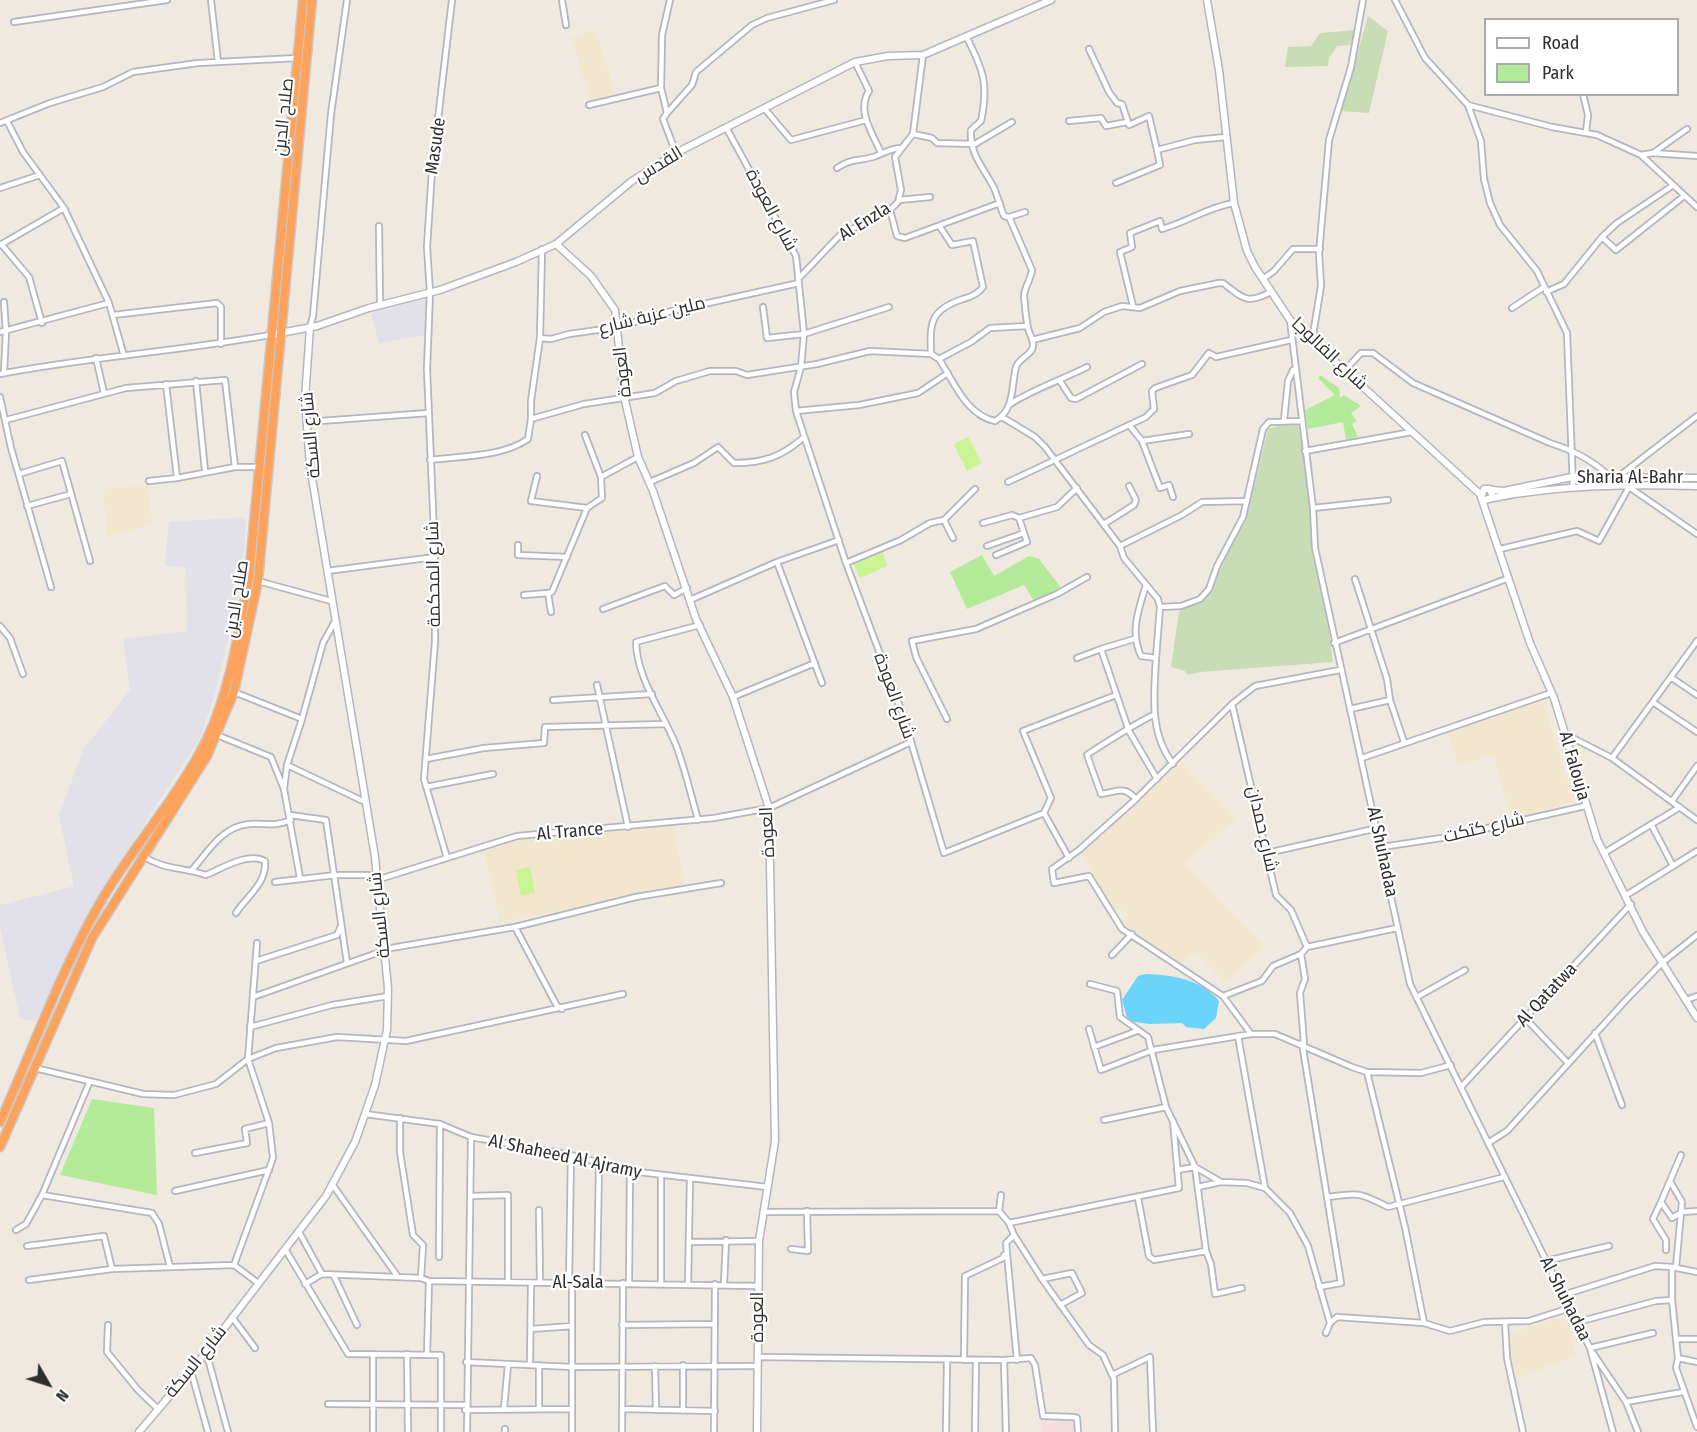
<!DOCTYPE html>
<meta charset="utf-8">
<style>
body{margin:0}
#map{position:relative;width:1697px;height:1432px;overflow:hidden;background:#f0e9df;font-family:"Fira Sans Condensed",sans-serif}
canvas{display:block}
.legend{position:absolute;left:1484px;top:18px;width:195px;height:78px;box-sizing:border-box;background:#fff;border:2px solid #ababab;margin:0;padding:8px 10px;list-style:none;font-size:18px;color:#2e2e2e}
.legend li{display:flex;align-items:center;gap:12px;height:30px}
.legend b{width:30px;border:2px solid #ababab}
.north{position:absolute;left:18px;top:1354px;width:60px;height:60px;-webkit-text-stroke:4px #fff;paint-order:stroke;rotate:129deg;font-size:16px;font-weight:700;line-height:24px;text-align:center;color:#2e2e2e}
.north::after{content:'';display:block;margin:auto;width:21px;height:27px;background:#2e2e2e;clip-path:polygon(50% 0,100% 100%,50% 72%,0 100%)}
</style>
<div id="map">
<canvas width="1697" height="1432"></canvas>
<ul class="legend">
<li><b style="height:8px;background:#fff"></b>Road</li>
<li><b style="height:16px;background:#b4eb98"></b>Park</li>
</ul>
<div class="north">N</div>
</div>
<script>
const ctx = document.querySelector('canvas').getContext('2d');
ctx.lineJoin = 'round';
function paint(path, color) {
  ctx.fillStyle = color;
  ctx.fill(path, 'evenodd');
}
function strokePath(path, color, width, dash) {
  ctx.strokeStyle = color;
  ctx.lineWidth = width;
  ctx.lineCap = dash ? 'butt' : 'round';
  ctx.setLineDash(dash || []);
  ctx.stroke(path);
}
function label(font, color, halo, rows, align = 'center') {
  ctx.font = font + ' "Fira Sans Condensed",Cairo,sans-serif';
  ctx.lineWidth = 4.5;
  ctx.setLineDash([]);
  ctx.textBaseline = 'middle';
  ctx.strokeStyle = halo;
  ctx.fillStyle = color;
  for (const [text, x, y, turn = 0] of rows) {
    ctx.save();
    ctx.translate(x, y);
    ctx.rotate((+turn || 0) * Math.PI / 180);
    ctx.textAlign = isNaN(turn) ? turn : align;
    if (halo) ctx.strokeText(text, 0, 0);
    ctx.fillText(text, 0, 0);
    ctx.restore();
  }
}
paint(new Path2D(`
 M427 294 430 334 379 343 370 309Z
 M244 517 246 527 240 590 214 697 200 738 96 899 43 1009 35 1021 20 1018 0 927V905L74 886 59 816 83 750 130 690 123 639 187 631 186 567 165 566 169 522Z`), '#e2e0e8');
paint(new Path2D(`
 M595 29 617 97 591 103 571 38Z
 M148 485 152 525 107 536 103 489Z
 M1536 699 1544 705 1574 801 1511 820 1494 755 1458 765 1447 731Z
 M1179 765H1184L1237 818 1184 864 1265 947 1226 983 1195 952 1182 964 1121 924 1129 916 1120 908 1113 912 1081 853Z
 M674 826 685 887 500 922 483 850 519 839Z
 M1565 1316 1577 1356 1515 1379 1506 1334Z`), '#f2e7ce');
paint(new Path2D(`
 M1073 1418 1076 1432H1041L1040 1419Z`), '#f7ddde');
paint(new Path2D(`
 M1320 375 1339 388 1340 398 1344 395 1361 406 1351 413 1357 421 1352 424 1358 437 1346 440 1343 422 1308 429 1305 410 1335 395 1318 378Z
 M982 555 994 576 1029 556 1039 559 1062 589 1034 601 1024 585 967 609 950 572Z
 M92 1099 154 1108 157 1195 60 1175Z`), '#b4eb98');
paint(new Path2D(`
 M1368 16 1388 31 1369 113 1341 111Z
 M1355 30 1351 45 1337 46 1329 58 1328 66 1285 67 1288 47 1311 46 1320 33Z
 M1284 424H1298L1313 508 1333 662 1200 672 1187 675 1185 671 1171 667 1179 612 1186 605 1200 602 1211 591 1229 549 1246 520 1268 429Z`), '#c8dcb5');
paint(new Path2D(`
 M968 437 982 463 967 471 954 444Z
 M882 550 887 566 860 578 853 563Z
 M530 867 535 893 521 896 516 870Z`), '#caf393');
paint(new Path2D(`
 M1146 974C1173 975 1201 979 1219 1001L1216 1018 1204 1029 1186 1027 1182 1023 1150 1024 1128 1021 1122 1000 1138 976Z`), '#6ad4fa');
const street = new Path2D(`
 M211 0 218 62
 M562 0 566 25
 M670 0 662 35 661 88 667 113 663 119 676 153
 M1395 0 1425 58 1468 105 1481 141 1484 179 1490 203 1500 225 1537 271 1567 333 1573 487
 M14 22 167 0
 M966 36C983 69 989 84 981 121L971 130C969 154 984 168 994 188 998 197 1000 207 1004 216L1009 217 1025 212
 M1089 49 1109 92 1117 103 1122 104 1129 125 1149 116 1157 150
 M855 62 869 91C856 111 873 134 881 153
 M1583 94 1588 115 1586 132
 M589 105 661 88
 M1468 105 1552 127 1597 135 1641 155 1697 207
 M764 108 791 140 866 120
 M667 113 692 85 696 72 752 25 767 18 834 0
 M7 121 23 152 64 208 109 303 124 356
 M1069 121 1101 118 1106 126 1127 122
 M0 123 50 103 103 87 133 72 198 63 297 58
 M727 129 796 256 804 334 801 367 794 392 796 411 846 563 904 718 944 853 1044 813 1069 858
 M913 134 932 138 937 143 975 144 1012 122
 M1653 153 1687 129
 M1641 155 1653 153 1697 156
 M837 168C852 158 859 161 873 157 883 154 890 148 901 148
 M1116 183 1160 165 1157 150 1195 140 1226 137
 M0 188 40 175
 M899 200 930 197
 M890 210 897 236 905 238 1000 203
 M379 226 380 305
 M1602 237 1617 223 1672 186
 M1 244 29 277 42 323
 M0 245 64 208
 M542 249 540 338 531 401V419L584 404 655 393 676 381 710 371H736L747 375 817 364 870 351 931 354 939 359C954 382 966 415 995 421 1015 410 1011 387 1016 367 1019 358 1033 354 1033 346 1034 340 1029 334 1028 328 1026 320 1025 305 1024 296 1024 288 1031 279 1032 270L1009 217
 M800 277 840 235 890 210 898 202 901 190 895 157 913 134 923 55
 M1263 279 1274 271 1293 249H1320
 M1546 292 1564 284 1602 237 1616 250 1684 196
 M4 302 6 331 4 373
 M1133 306 1120 252 1132 247 1130 233 1160 221 1162 229C1187 222 1208 207 1234 203
 M763 307 767 338 804 334 889 307
 M1512 308 1544 287
 M113 315 217 303 221 307V344
 M1290 320 1313 508 1315 548 1410 984 1563 1295 1590 1348 1613 1432
 M310 327 313 316 331 114 347 0
 M0 332 109 303
 M540 338 551 339 569 334 619 327 663 313 799 283
 M1032 340 1080 328 1104 312 1122 306 1140 308 1180 291 1219 283H1223C1243 298 1246 305 1271 292
 M1312 341 1321 286 1319 253 1329 140 1351 67 1363 0
 M931 354C930 324 929 310 963 299 971 297 978 294 983 287L973 241 952 245 940 227
 M96 358 104 393
 M939 359 971 342 990 328 1027 326
 M1345 370 1361 353H1373L1413 383 1550 443C1576 451 1600 464 1617 485
 M0 374C90 357 180 351 270 335
 M196 381 205 471
 M1060 381 1071 398 1076 399 1142 364
 M0 397 11 448 51 587
 M1010 404C1034 389 1061 380 1087 367
 M796 411 859 405 918 393 948 373
 M1002 417 1035 437 1045 447 1120 546 1124 558 1158 599 1160 607 1181 606 1200 599 1209 589 1217 566 1243 517 1263 429 1269 422 1301 421
 M6 420 126 388 225 380 235 467
 M1284 420 1288 381 1293 370
 M307 422 428 413
 M1130 426 1142 441 1189 434
 M1142 441 1160 488 1169 485 1173 497
 M1305 451 1412 432
 M430 460C460 456 503 457 528 439L531 419
 M19 474 62 461 90 561
 M537 476 531 501 587 508
 M601 477 638 457
 M1618 477 1697 416
 M177 478 235 467H258
 M149 481 177 478 166 384
 M650 482 694 463 718 447 734 463C763 463 781 457 803 438
 M1008 482 1146 417 1154 409 1152 391 1155 388 1192 375 1209 353 1216 357 1291 340
 M1630 485 1629 487 1697 534
 M27 506 71 494
 M1313 508 1388 500
 M944 520 953 538
 M983 523 1012 515 1019 518 1057 507 1077 488
 M1104 524 1134 505 1136 500 1129 486
 M518 545V555L567 557
 M987 546 1024 533
 M1120 546 1182 515 1202 502 1247 501
 M1500 549 1577 531 1599 541 1629 487
 M996 555 1027 542 1019 518
 M777 562 822 683
 M846 563 901 540 930 523 944 520 975 489
 M327 571 435 557
 M258 581 331 601
 M1146 585C1138 611 1130 632 1141 656L1156 658C1154 695 1149 733 1173 764
 M524 595 548 593
 M690 600 777 562 839 540
 M603 609 665 586 674 595 687 588
 M551 612 548 593 552 592 587 508 602 498 601 477 585 435
 M0 626 10 638 23 674
 M1134 639 1101 649 1129 731 1157 779
 M1334 643 1509 578
 M1077 658 1101 649
 M1156 658 1160 607
 M1672 678 1697 695
 M597 685 628 827
 M234 692 302 719 287 765
 M733 697 815 663
 M553 700 652 694
 M1390 700 1404 742
 M1654 703 1697 732
 M1232 704 1276 895 1291 910 1307 947
 M1350 709 1390 700 1387 679 1355 579
 M302 719 323 643 334 623
 M947 719 916 657 912 641 976 629 1057 594 1087 577
 M1565 734 1612 758 1697 820
 M217 735 271 757 284 789 287 765 365 802
 M1362 758 1551 693
 M1612 758 1697 641
 M426 759 484 748 544 743 545 727 666 724
 M426 787 493 774
 M284 789 300 878
 M1136 799C1123 785 1118 792 1101 794L1087 755C1095 749 1148 716 1154 715
 M1672 801 1697 766
 M1044 813 1051 798 1023 731 1116 695
 M290 815 326 820 347 963
 M698 820C691 795 685 769 676 745 662 711 637 679 636 642L700 625
 M1651 824 1673 866
 M1382 847 1448 837 1585 806
 M1267 853 1378 828
 M1604 853 1680 807
 M143 856C164 870 182 867 206 875 223 868 247 852 265 861 267 883 247 896 236 913
 M447 858 424 779 435 642V557L427 369 430 292 427 247 432 170 452 0
 M192 870C208 852 221 827 249 824 266 823 274 827 291 820
 M275 882 336 875H368L383 878 517 836 714 818 769 808 911 742
 M1625 896 1697 851
 M515 927 557 1006 562 1009
 M1301 954 1305 979 1300 993 1304 1044
 M1112 955 1132 934
 M256 961 337 935 341 926
 M1090 984 1117 991 1120 1017 1148 1037 1166 1107 1195 1167 1221 1182 1247 1183 1265 1188 1290 1213 1308 1246 1330 1323
 M1223 996 1262 981 1273 966 1301 954 1307 947 1397 928
 M253 997 391 948 515 927 636 897 721 883
 M1417 997 1465 970
 M1686 1000 1697 996
 M1525 1018 1568 1063
 M250 1027 332 1005 388 996
 M1089 1029 1101 1070 1153 1050 1251 1034H1275L1352 1067 1367 1072 1421 1073 1451 1065
 M1595 1033 1622 1105
 M1251 1034 1223 996 1122 929 1089 876 1054 883 1052 869 1079 850 1136 799 1232 704 1255 686 1340 670
 M1238 1036 1265 1188
 M1302 1043 1341 1283 1319 1287
 M1094 1047 1137 1031
 M35 1068 143 1094 174 1095 216 1084 248 1059 276 1048 337 1037 406 1041 623 994
 M1367 1072 1405 1227 1424 1323
 M90 1081 42 1195 152 1213 159 1224 170 1267
 M1462 1086 1631 904
 M365 1114 440 1124 471 1137 571 1155 630 1171 767 1187
 M400 1118V1152L413 1235 423 1245 421 1278
 M1104 1120 1166 1107
 M1488 1143 1507 1131 1626 1000 1663 962 1697 935
 M195 1153 247 1143 245 1129 269 1123
 M571 1155 569 1282 572 1287V1432
 M1670 1181 1682 1202 1676 1267
 M332 1184 398 1277
 M1198 1187 1221 1182
 M175 1191 269 1170
 M471 1196 508 1195V1282
 M1328 1197C1359 1192 1360 1193 1388 1207L1504 1177
 M1138 1198 1149 1256 1154 1260 1206 1251 1195 1167 1177 1170
 M1661 1202 1681 1155
 M539 1210 540 1283
 M999 1211 1001 1195
 M763 1212 999 1211 1009 1223 1179 1188 1173 1121
 M1009 1223 1014 1235 1006 1243 1017 1360
 M16 1230 26 1224 42 1195
 M299 1232 322 1274
 M1014 1235 1042 1279 1072 1273 1082 1293 1060 1305
 M690 1242 759 1241
 M27 1246 104 1236 112 1269
 M285 1249 348 1354 441 1355V1432
 M791 1249 808 1251 807 1211
 M1666 1250V1240L1653 1219 1661 1202 1672 1218 1682 1212 1697 1211
 M1206 1251 1211 1264 1215 1294 1242 1288
 M439 1257 440 1124
 M1546 1261 1609 1246
 M234 1265 273 1158 269 1123 248 1059 257 943
 M334 1276 357 1325
 M1042 1279 1089 1345 1103 1355 1114 1379 1115 1432
 M29 1280 112 1269 234 1265 258 1283
 M629 1282 630 1171
 M597 1283 599 1162
 M661 1283V1176
 M305 1284 322 1274 421 1278 429 1281 758 1286
 M688 1284 690 1180
 M724 1284 726 1240
 M1563 1295 1655 1266 1672 1267
 M1672 1300V1267L1697 1272
 M232 1317 255 1348
 M1505 1322 1507 1358 1523 1432
 M1578 1322 1656 1301 1672 1300 1678 1358
 M108 1325 107 1352 138 1390 158 1409
 M622 1325 715 1324
 M531 1329 572 1326
 M1326 1333 1330 1323 1337 1317 1424 1323 1450 1331 1484 1322 1529 1321 1570 1308
 M1676 1339H1697
 M1590 1348 1653 1333
 M206 1351 228 1432
 M1593 1353 1626 1402 1638 1432
 M407 1354 408 1432
 M427 1355 429 1281
 M758 1357 1004 1360 1031 1358 1035 1365 1043 1416 1073 1417 1077 1418 1078 1432
 M964 1360 965 1276 1003 1258 1004 1255
 M1004 1360 1006 1432
 M466 1362 572 1367 757 1366
 M1697 1362 1678 1358 1676 1368 1697 1427
 M530 1365 531 1284
 M655 1366 656 1410
 M191 1371 208 1432
 M1112 1375 1150 1357 1153 1432
 M1626 1402 1683 1392
 M328 1404 465 1405
 M504 1408 508 1365
 M539 1408V1365
 M622 1409 715 1411
 M465 1410 572 1409
 M683 1411V1365
 M505 1429V1432
 M373 1432V1354
 M467 1432 471 1137
 M622 1432 623 1283
 M714 1432 715 1284
 M946 1432 947 1359
 M975 1432 976 1360`);
const secondary = new Path2D(`
 M1207 0 1219 70 1234 203 1247 251 1255 267 1290 320 1481 495
 M556 244 591 276 615 310 624 396 638 457 653 491 696 619 733 697 769 808 775 1141 759 1241 757 1432
 M270 335 317 326 369 308 440 290 516 262 556 244 632 181 676 153 855 62 888 56 923 55 1051 0
 M1492 490 1504 491 1572 477 1697 478
 M1493 498C1560 485 1629 484 1697 486
 M1484 500 1493 498 1490 489H1484L1481 497 1530 643 1554 698 1597 839 1643 932 1697 1018
 M139 1432 199 1361 326 1196 355 1142 365 1114 375 1085 387 1030 388 988 375 857 310 466 305 399 310 327`);
const highway = new Path2D(`
 M0 1122C33 1049 60 972 100 903 132 847 178 798 207 739 230 691 239 630 249 577L303 0
 M0 1147 92 938 207 756 234 692 258 581 312 0`);
strokePath(street, '#b3b6c2', 8);
strokePath(secondary, '#b3b6c2', 9);
strokePath(highway, '#c9c9c9', 11);
strokePath(street, '#fff', 4.5);
strokePath(secondary, '#fff', 6);
strokePath(highway, '#ffa25b', 8);
label('18px', '#2e2e2e', '#fff', [
 ["صلاح الدين",284,117,-84],
 ["Masude",436,146,-82],
 ["القدس",659,165,-31],
 ["شارع العودة",771,210,62],
 ["Al Enzla",865,222,-32],
 ["ملين عزبة شارع",652,316,-14],
 ["شارع الفالوجا",1329,354,43],
 ["العودة",623,372,-96],
 ["شارع السكة",311,435,-95],
 ["Sharia Al-Bahr",1630,478],
 ["شارع المحكمة",434,574,-91],
 ["صلاح الدين",237,599,-81],
 ["شارع العودة",894,696,70],
 ["Al Falouja",1574,766,74],
 ["شارع كتكت",1484,828,-13],
 ["شارع حمدان",1262,829,77],
 ["Al Trance",570,832,-5],
 ["العودة",768,832,-93],
 ["Al Shuhadaa",1382,852,78],
 ["شارع السكة",380,915,-96],
 ["Al Qatatwa",1547,995,-47],
 ["Al Shaheed Al Ajramy",565,1157,12],
 ["Al-Sala",578,1283],
 ["Al Shuhadaa",1565,1299,63],
 ["العودة",758,1317,-90],
 ["شارع السكة",196,1362,-51]
]);
</script>
